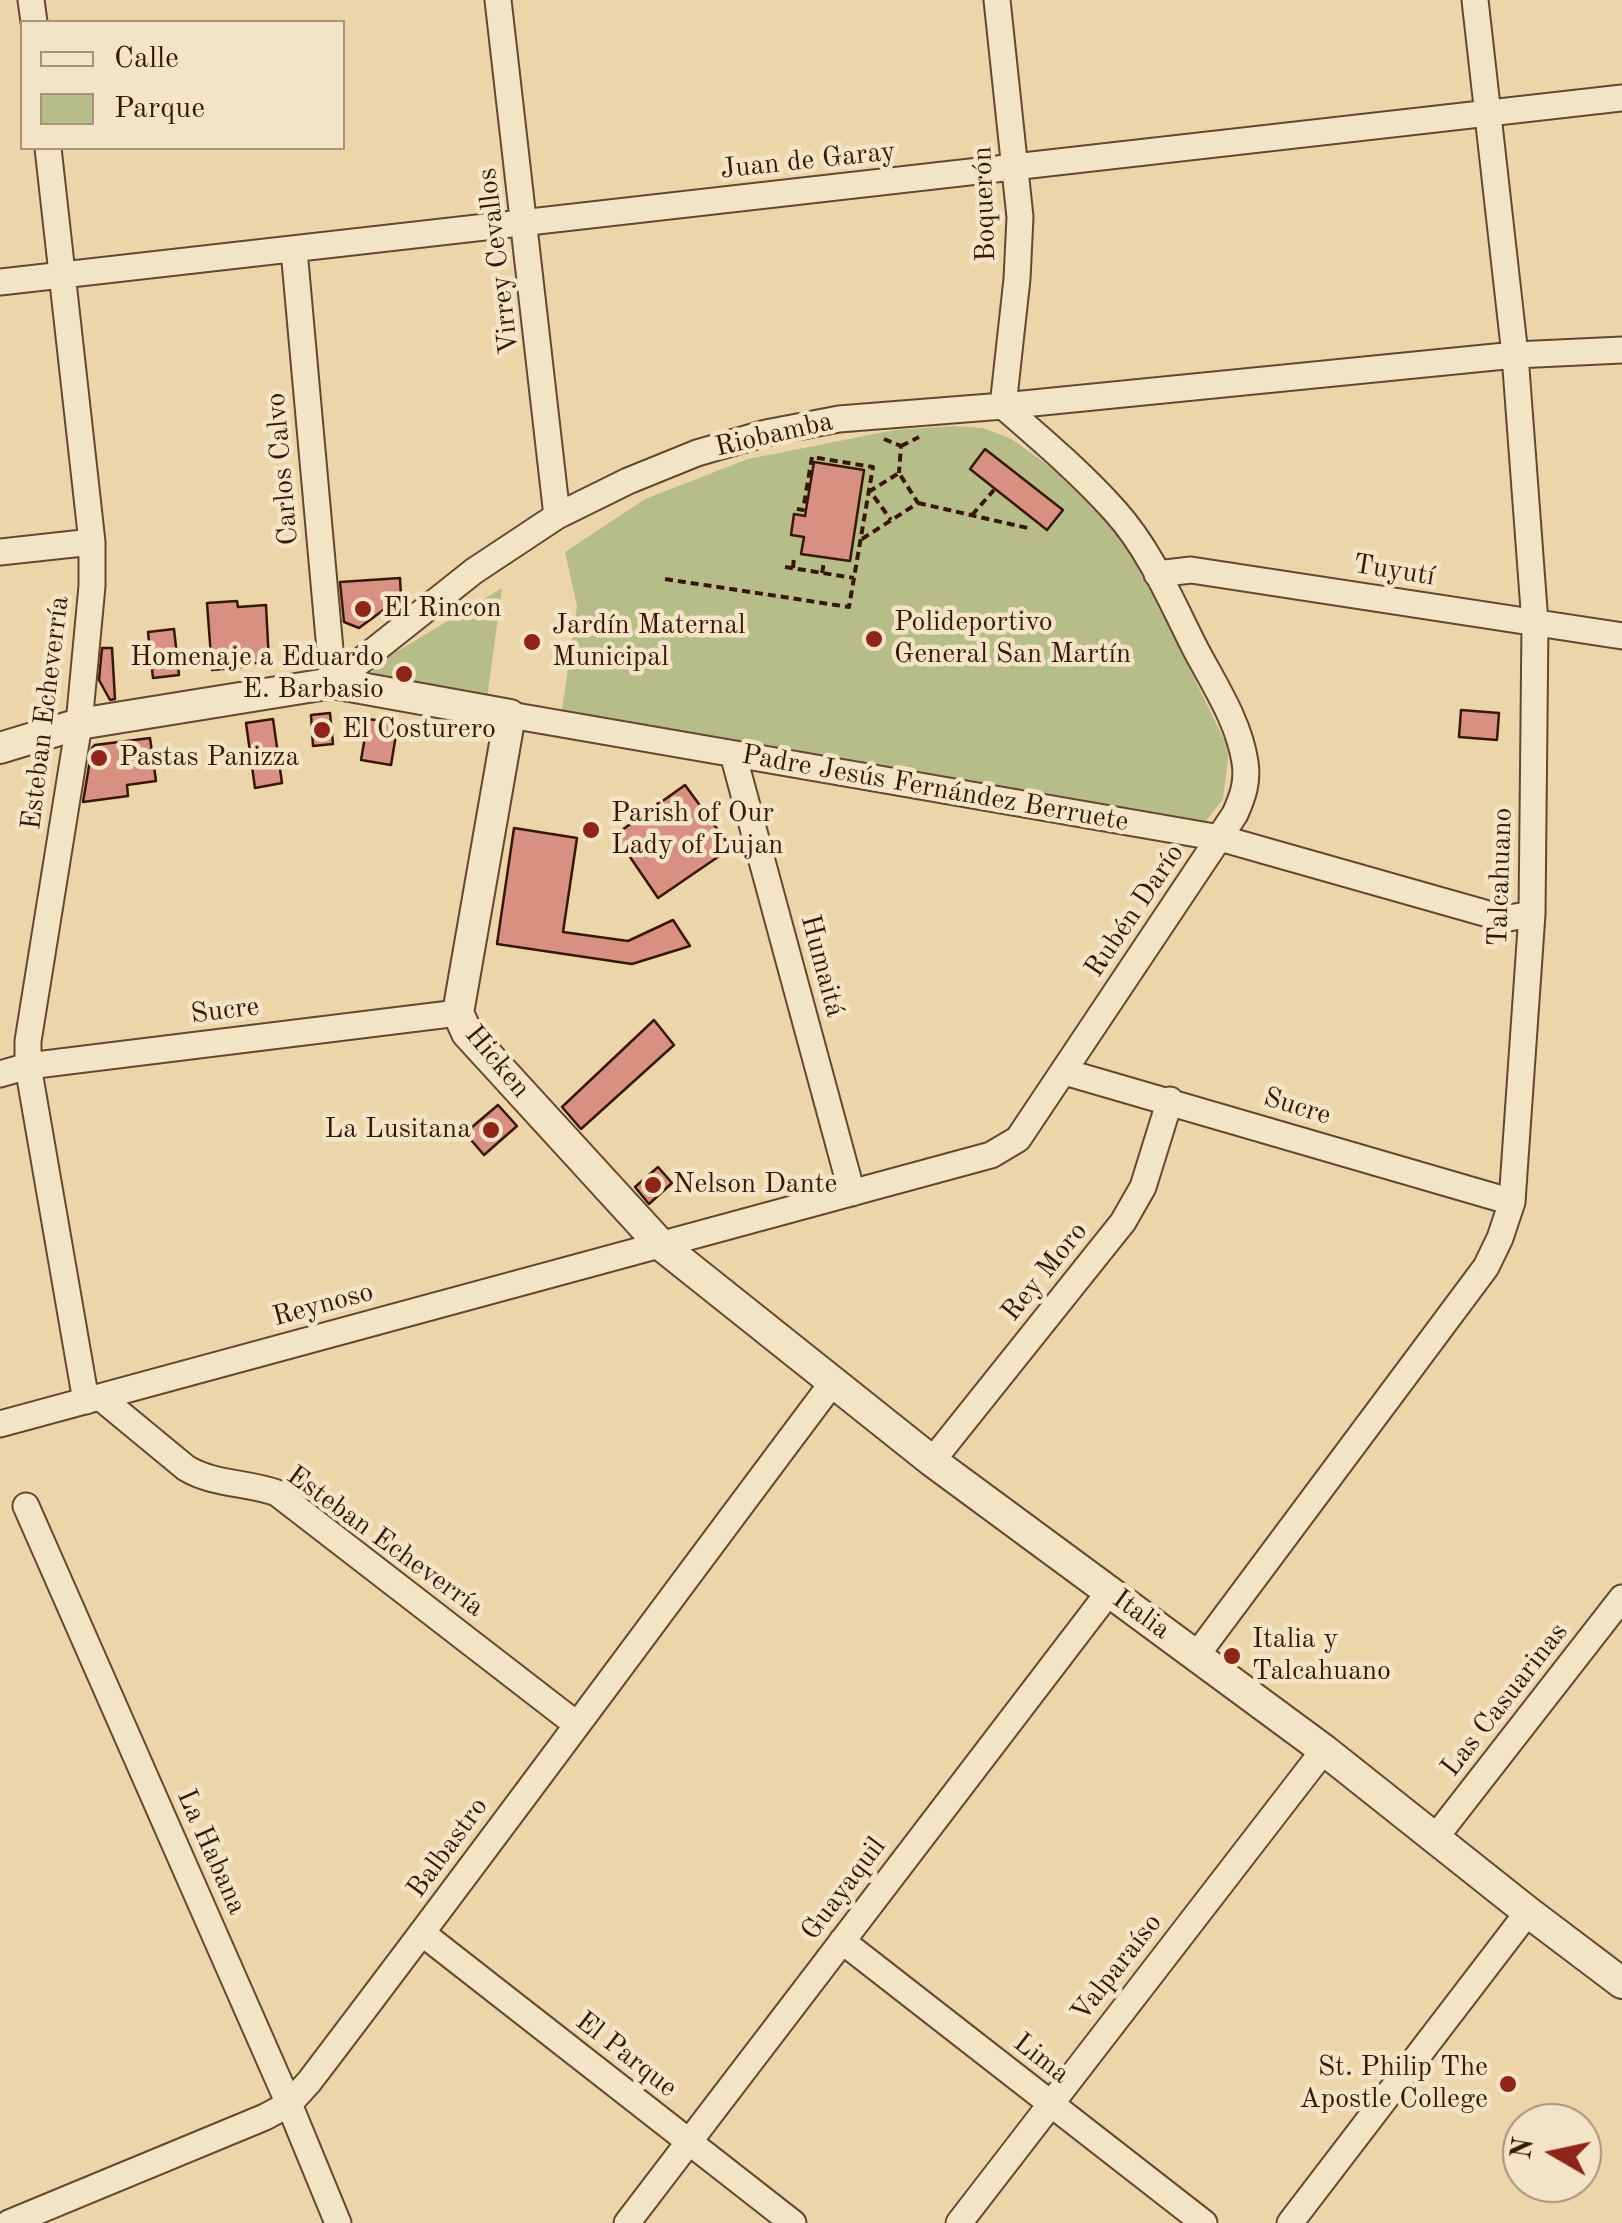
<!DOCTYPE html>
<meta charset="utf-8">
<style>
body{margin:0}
#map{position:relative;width:1622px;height:2223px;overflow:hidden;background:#ecd5a8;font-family:"Old Standard TT",serif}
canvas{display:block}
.legend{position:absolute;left:20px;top:20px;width:325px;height:130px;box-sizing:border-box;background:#f3e4c6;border:2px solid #a8927a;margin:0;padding:12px 18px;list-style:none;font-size:30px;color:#371808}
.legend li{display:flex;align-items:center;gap:20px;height:50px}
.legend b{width:50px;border:2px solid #a8927a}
.north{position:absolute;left:1502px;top:2103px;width:100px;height:100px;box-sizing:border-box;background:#f3e4c6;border:2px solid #a8927a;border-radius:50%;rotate:279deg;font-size:28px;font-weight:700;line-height:40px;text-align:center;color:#371808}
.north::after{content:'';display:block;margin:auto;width:35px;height:45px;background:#8f2418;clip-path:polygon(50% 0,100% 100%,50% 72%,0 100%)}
</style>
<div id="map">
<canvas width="1622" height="2223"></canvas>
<ul class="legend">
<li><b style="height:12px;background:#f3e4c6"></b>Calle</li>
<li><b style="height:28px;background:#b7bd88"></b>Parque</li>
</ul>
<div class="north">N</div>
</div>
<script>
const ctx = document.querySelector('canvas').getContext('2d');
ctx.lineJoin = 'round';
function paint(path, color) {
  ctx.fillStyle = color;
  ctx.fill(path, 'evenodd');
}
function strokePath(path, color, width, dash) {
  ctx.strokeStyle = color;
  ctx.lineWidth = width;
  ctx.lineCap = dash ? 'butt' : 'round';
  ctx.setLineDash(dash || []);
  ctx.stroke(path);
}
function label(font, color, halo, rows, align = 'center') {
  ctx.font = font + ' "Old Standard TT",serif';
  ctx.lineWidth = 9;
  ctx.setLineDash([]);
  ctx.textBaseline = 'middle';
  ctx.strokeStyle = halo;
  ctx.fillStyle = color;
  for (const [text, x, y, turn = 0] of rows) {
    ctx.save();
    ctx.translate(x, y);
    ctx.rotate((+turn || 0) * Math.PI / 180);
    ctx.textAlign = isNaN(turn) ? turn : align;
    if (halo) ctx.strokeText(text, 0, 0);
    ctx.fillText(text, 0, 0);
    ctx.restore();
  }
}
paint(new Path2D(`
 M953 426 983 428 1010 438 1048 465 1108 522 1143 573 1229 750 1223 799 1206 821 562 710 577 606 565 552 645 499 748 459 895 430Z
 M502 588 486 706 371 677 373 670 378 663Z`), '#b7bd88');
const building = new Path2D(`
 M985 449 1063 510 1047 530 970 469Z
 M814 462 864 470 850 561 801 554 804 537 791 535 794 514 805 516Z
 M400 578 401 597 359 628 344 622 340 582Z
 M237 601 238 607 266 605 269 662 242 664 243 667 212 670 207 603Z
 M174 629 179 675 153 678 148 632Z
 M102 648H112L115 699 110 700 99 680Z
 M1461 710 1499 713 1497 740 1459 737Z
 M330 713 333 744 313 746 311 715Z
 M273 719 282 783 255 788 246 723Z
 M368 719 398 723 391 765 361 760Z
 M150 738 156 781 127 785 128 796 83 802 92 748 95 745Z
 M685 785 731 848 658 898 615 835Z
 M514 828 577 838 563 932 628 941 673 920 690 946 632 964 497 944Z
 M654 1020 674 1045 581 1129 562 1107Z
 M498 1105 517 1126 484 1155 465 1133Z
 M658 1167 672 1183 649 1204 635 1187Z`);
paint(building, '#d79082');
strokePath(building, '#371808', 2.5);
const minor = new Path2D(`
 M31 0 34 22
 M498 0 557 516
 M997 0 1020 217 1017 279 1003 406
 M48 148 92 542V586L79 724 28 1041V1066L86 1401
 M294 250 333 683
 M0 282 1622 98
 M0 552 92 542
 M1157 574 1191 570 1622 636
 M333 683 474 571 557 516 628 481 697 453 766 433 839 419 1003 406 1515 355 1622 350
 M510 715 1220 838 1495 916 1509 918 1532 914
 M733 754 852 1193
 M1065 1072 1512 1202
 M0 1074 28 1066 458 1013
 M100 1397 186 1468C214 1485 247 1482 277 1493L576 1724
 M0 1424 991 1155 1018 1139 1235 814C1243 796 1248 782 1245 762 1239 722 1215 686 1196 650 1172 603 1151 551 1115 511 1081 473 1041 439 1003 406
 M932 1461 1123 1222 1143 1187 1170 1100
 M26 1506 289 2104 338 2223
 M1196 1656 1486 1267 1500 1238 1512 1202 1532 914 1535 623 1515 355 1475 0
 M1435 1838 1622 1598
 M422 1933 793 2223
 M842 1941 1204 2223
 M9 2223 265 2117 289 2104 309 2082C486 1850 658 1615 833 1382
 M627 2223 1109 1592
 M959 2223 1324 1750
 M1290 2223 1528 1912`);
const tertiary = new Path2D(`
 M0 748 79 724 333 683 510 715 458 1013 467 1033 661 1245 932 1461 1324 1750 1528 1912 1622 1983`);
strokePath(minor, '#644730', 29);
strokePath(tertiary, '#644730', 34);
strokePath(new Path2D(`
 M884 439 901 446 899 473
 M901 446 919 437
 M918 503 1032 529
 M972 515 994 490
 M862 539 918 503 899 473 870 491 891 520
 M785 567 854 578
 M793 568 794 557
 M822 573 824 562
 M665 579 849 607 873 467 812 457 803 510 792 508`), '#371808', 4, [8, 5]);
strokePath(minor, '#f3e4c6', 25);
strokePath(tertiary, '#f3e4c6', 30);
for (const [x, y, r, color] of [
 [363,609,10,"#8f2418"],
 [874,639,10,"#8f2418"],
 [532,642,10,"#8f2418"],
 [404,674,10,"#8f2418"],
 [322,730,10,"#8f2418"],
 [99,758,10,"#8f2418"],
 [591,830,10,"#8f2418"],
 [491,1130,10,"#8f2418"],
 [653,1185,10,"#8f2418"],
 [1232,1656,10,"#8f2418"],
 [1508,2084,10,"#8f2418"]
]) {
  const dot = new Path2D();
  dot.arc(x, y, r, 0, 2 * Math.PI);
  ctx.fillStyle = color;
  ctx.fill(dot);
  strokePath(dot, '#f3e4c6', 4);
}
label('28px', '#371808', '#f3e4c6', [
 ["Juan de Garay",808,161,-6],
 ["Boquerón",985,204,-92],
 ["Virrey Cevallos",499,261,-97],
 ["Riobamba",774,435,-13],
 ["Carlos Calvo",283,469,-95],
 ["Tuyutí",1394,571,9],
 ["Esteban Echeverría",46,713,-83],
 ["Padre Jesús Fernández Berruete",935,789,10],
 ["Talcahuano",1501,877,-88],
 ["Rubén Darío",1135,911,-56],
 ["Humaitá",822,966,75],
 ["Sucre",225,1011,-7],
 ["Hicken",497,1062,50],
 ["Sucre",1297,1107,17],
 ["Rey Moro",1045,1272,-51],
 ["Reynoso",323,1305,-15],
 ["Esteban Echeverría",385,1542,36],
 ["Italia",1141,1615,36],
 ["Las Casuarinas",1505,1700,-52],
 ["Balbastro",448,1848,-54],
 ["La Habana",211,1852,66],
 ["Guayaquil",844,1889,-53],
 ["Valparaíso",1117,1968,-52],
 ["El Parque",626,2055,38],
 ["Lima",1041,2059,38]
]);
label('28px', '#371808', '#f3e4c6', [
 ["El Rincon",383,609],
 ["Polideportivo",894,623],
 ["General San Martín",894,655],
 ["Jardín Maternal",552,626],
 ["Municipal",552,658],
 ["Homenaje a Eduardo",384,658,"right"],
 ["E. Barbasio",384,690,"right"],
 ["El Costurero",342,730],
 ["Pastas Panizza",119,758],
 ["Parish of Our",611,814],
 ["Lady of Lujan",611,846],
 ["La Lusitana",471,1130,"right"],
 ["Nelson Dante",673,1185],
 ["Italia y",1252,1640],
 ["Talcahuano",1252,1672],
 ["St. Philip The",1488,2068,"right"],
 ["Apostle College",1488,2100,"right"]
], 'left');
</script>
